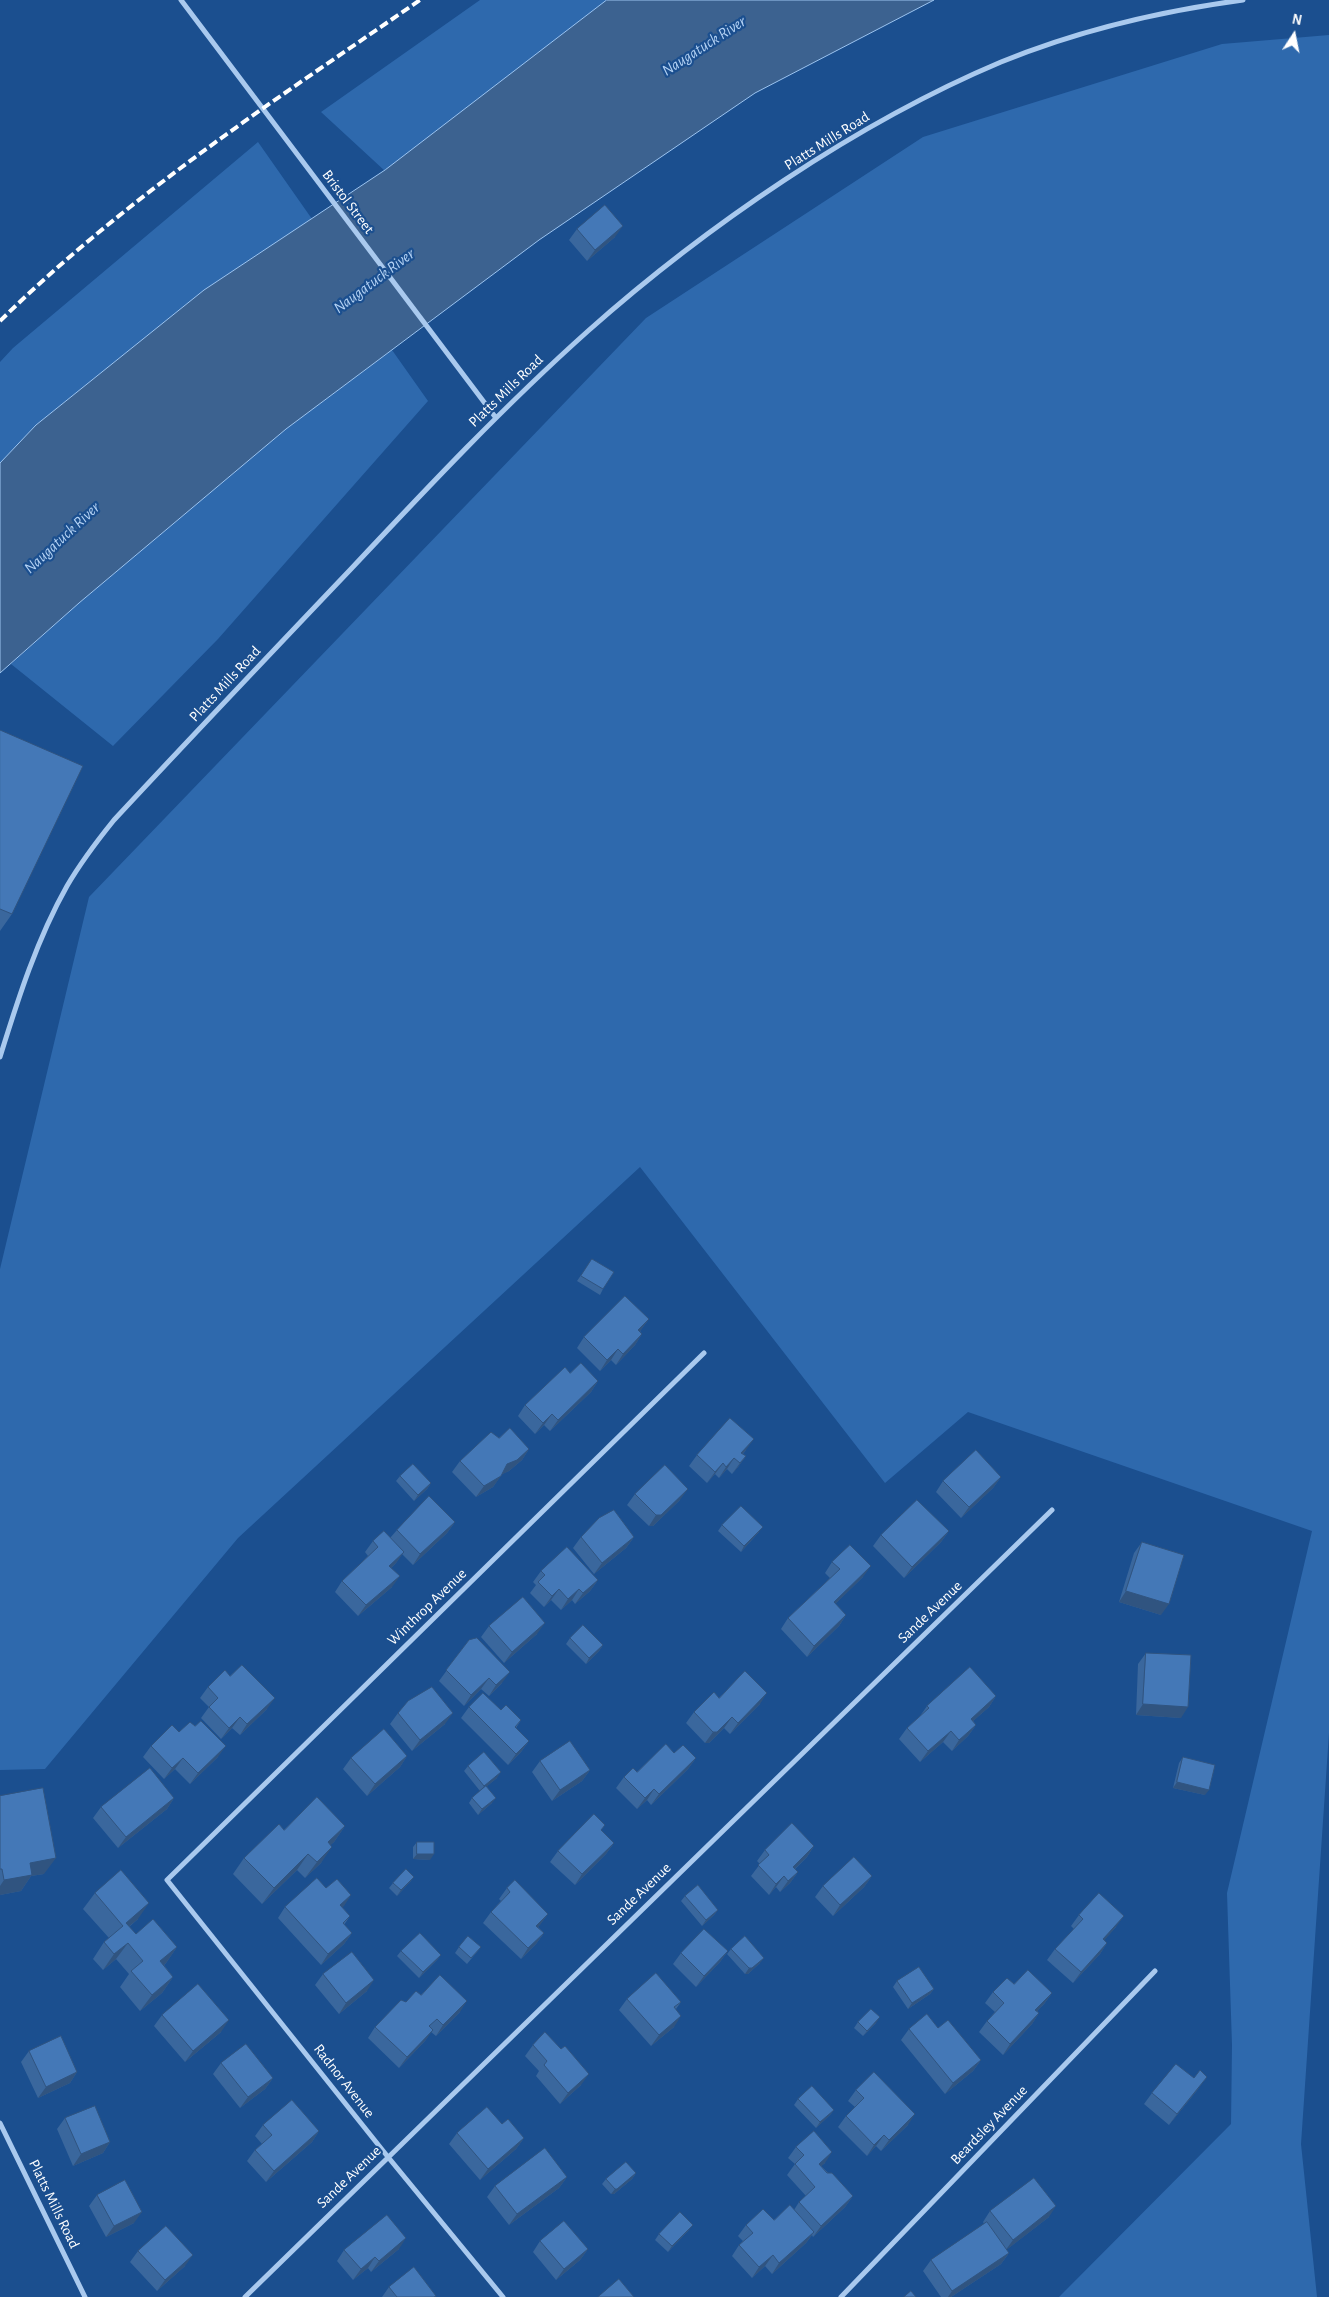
<!DOCTYPE html>
<style>
body{margin:0}
#map{position:relative;width:1329px;height:2297px;overflow:hidden;background:#1b4f8f;font-family:"Alegreya Sans",sans-serif}
canvas{display:block}
.north{position:absolute;left:1269px;top:10px;width:50px;height:50px;-webkit-text-stroke:4px #1b4f8f;paint-order:stroke;rotate:11deg;font-size:14px;font-weight:700;line-height:20px;text-align:center;color:#fff}
.north::after{content:'';display:block;margin:auto;width:18px;height:22px;background:#fff;clip-path:polygon(50% 0,100% 100%,50% 72%,0 100%)}
</style>
<div id="map">
<canvas width="1329" height="2297"></canvas>
<div class="north">N</div>
</div>
<script>
const ctx = document.querySelector('canvas').getContext('2d');
ctx.lineJoin = 'round';
function paint(path, color) {
  ctx.fillStyle = color;
  ctx.fill(path, 'evenodd');
}
function strokePath(path, color, width, dash) {
  ctx.strokeStyle = color;
  ctx.lineWidth = width;
  ctx.lineCap = dash ? 'butt' : 'round';
  ctx.setLineDash(dash || []);
  ctx.stroke(path);
}
function label(font, color, halo, rows, align = 'center') {
  ctx.font = font + ' "Alegreya Sans",sans-serif';
  ctx.lineWidth = 4.5;
  ctx.setLineDash([]);
  ctx.textBaseline = 'middle';
  ctx.strokeStyle = halo;
  ctx.fillStyle = color;
  for (const [text, x, y, turn = 0] of rows) {
    ctx.save();
    ctx.translate(x, y);
    ctx.rotate((+turn || 0) * Math.PI / 180);
    ctx.textAlign = isNaN(turn) ? turn : align;
    if (halo) ctx.strokeText(text, 0, 0);
    ctx.fillText(text, 0, 0);
    ctx.restore();
  }
}
paint(new Path2D(`
 M480 0H607L385 171 321 112Z
 M1329 35V1733L1301 2144 1317 2297H1059L1231 2124 1232 2045 1227 1893 1312 1531 968 1412 885 1483 640 1167 238 1538 45 1769 0 1770V1269L89 897 646 318 923 137 1222 44Z
 M258 142 312 219 204 290 36 425 0 463V362L13 348Z
 M392 350 428 401 218 639 113 746 11 664 79 603 286 429Z`), '#2e69ad');
const water = new Path2D(`
 M607 0H934L755 93 539 240 286 429 79 603 0 673V463L36 425 204 290 385 170Z`);
paint(water, '#3c6290');
strokePath(water, '#9cc4f0', 1);
strokePath(new Path2D(`
 M181 0 496 418
 M0 1057C18 999 37 939 67 886 81 862 97 841 114 820 192 736 271 653 350 570 427 488 504 406 588 331 705 227 856 123 1001 62 1077 31 1161 11 1243 0
 M0 2123 85 2297
 M245 2297 1052 1510
 M503 2297 388 2157 167 1880 704 1353
 M841 2297 1155 1971`), '#a9c9ee', 5);
strokePath(new Path2D(`
 M0 321C126 197 275 100 420 0`), '#fff', 4, [9, 4]);
paint(new Path2D(`
 M577 229 615 237 587 261 569 240Z
 M0 730 12 914 0 931Z
 M592 1259 603 1289 600 1295 577 1281Z
 M649 1319 640 1331 642 1334 635 1345 616 1365 611 1360 600 1371 577 1348 584 1337Z
 M570 1373 598 1381 591 1392 550 1431 544 1425 535 1434 518 1416 525 1405Z
 M499 1438 529 1449 522 1460 509 1471 502 1474 493 1487 476 1497 452 1472 460 1461Z
 M746 1450 743 1454 746 1456 738 1467 732 1474 727 1469 719 1478 715 1474 707 1483 689 1466 697 1455Z
 M400 1476 431 1483 427 1489 414 1501 396 1481Z
 M1001 1477 993 1488 961 1518 936 1492 943 1481Z
 M635 1494 680 1500 653 1526H649L627 1505Z
 M455 1522 447 1533 413 1565 402 1554 396 1563 391 1568 392 1587 358 1616 335 1592 342 1581 368 1556 365 1552 373 1541 390 1538 397 1530Z
 M722 1525 759 1532 741 1552 718 1531Z
 M949 1531 941 1542 904 1578 873 1546 881 1535Z
 M581 1537H634L626 1548 594 1574 573 1548Z
 M1142 1542 1161 1615 1119 1602 1134 1553Z
 M832 1562 863 1577 835 1604 846 1615 839 1626 807 1657 781 1629 788 1618 830 1578 825 1573Z
 M541 1571 598 1580 590 1591 575 1604 572 1600 561 1610 551 1600 544 1607 530 1593 536 1585 533 1582Z
 M489 1626 537 1634 504 1663 481 1637Z
 M570 1638 603 1645 599 1651 586 1664 566 1644Z
 M469 1640 502 1683 489 1696 481 1689 464 1706 439 1681Z
 M1146 1653 1181 1718 1136 1715 1138 1664Z
 M230 1676 267 1709 240 1735 232 1728 221 1739 201 1718 209 1707 200 1698 208 1687Z
 M996 1696 989 1707 973 1721 976 1725 968 1736 952 1751 943 1742 920 1762 899 1739 907 1728 920 1716 927 1706Z
 M719 1698 760 1704 730 1734 724 1728 709 1743H705L686 1723 694 1712Z
 M469 1707 501 1710 521 1720 516 1728 529 1741 521 1752 508 1765 461 1718Z
 M398 1713 445 1724 412 1751 390 1724Z
 M179 1732 218 1757 190 1784 175 1769 164 1779 143 1757 151 1746Z
 M674 1753 696 1758 688 1769 651 1805 647 1800 637 1809 616 1788 624 1777 637 1772Z
 M407 1756 400 1767 367 1796 343 1769 351 1758Z
 M1183 1757 1205 1795 1173 1788 1179 1763Z
 M540 1761 590 1770 582 1781 552 1801 532 1772Z
 M468 1766 497 1778 487 1786 492 1803 478 1815 469 1803 472 1798 480 1791 464 1771Z
 M0 1796 44 1874 31 1876 21 1891 0 1895Z
 M174 1798 167 1809 118 1848 93 1818 101 1807Z
 M345 1826 334 1842 330 1845 321 1863 305 1878 297 1870 262 1904 233 1874 244 1858Z
 M417 1842 430 1860 413 1859V1847Z
 M614 1843 606 1854 575 1885 550 1862 558 1851Z
 M814 1846 807 1857 795 1869 798 1872 790 1883 780 1892 776 1887 769 1895 751 1876 760 1864 757 1861 765 1850Z
 M872 1876 864 1887 833 1916 815 1897 823 1886Z
 M414 1877 410 1882 397 1896 389 1888 393 1883Z
 M326 1888 351 1895 342 1907 350 1916 344 1925 352 1933 344 1944 321 1965 278 1918 285 1907Z
 M507 1888 548 1914 538 1927 544 1933 536 1944 521 1959 483 1923 491 1912 501 1901 499 1899Z
 M95 1893 138 1919 129 1927 136 1934 177 1947 166 1963 164 1965 173 1977 162 1993 140 2011 120 1987 129 1974 116 1959 103 1970 93 1959 104 1942 109 1938 83 1909Z
 M685 1896 718 1910 714 1915 702 1926 681 1901Z
 M1079 1915 1116 1927 1104 1940 1107 1943 1100 1954 1073 1983 1047 1960 1055 1949 1074 1929 1071 1926Z
 M459 1947H481L467 1964 455 1953Z
 M731 1949 760 1963 748 1974H745L727 1954Z
 M401 1951 441 1955 437 1960 419 1978 397 1956Z
 M728 1951 720 1962 696 1987 673 1964 681 1953Z
 M323 1974 367 1991 339 2014 315 1985Z
 M897 1981 934 1989 930 1994 908 2009 893 1987Z
 M1014 1984 1052 1993 1044 2004 1037 2011 1039 2013 1032 2024 1003 2055 979 2032 987 2021 995 2012 985 2003 993 1992Z
 M421 1995 460 2012 436 2036 431 2032 425 2041 399 2068 368 2038 375 2027 406 2002Z
 M627 1999 681 2002 676 2009 674 2027 651 2046 619 2010Z
 M162 2015 221 2032 185 2062 154 2026Z
 M858 2022 876 2023 863 2036 854 2028Z
 M938 2028 981 2060 973 2071 945 2094 901 2040 909 2029Z
 M533 2045 561 2049 581 2085 560 2104 536 2076 539 2071 525 2056Z
 M29 2051 77 2072 70 2083 38 2098 21 2062Z
 M221 2063 273 2078 265 2089 240 2108 213 2074Z
 M1199 2088 1169 2125 1144 2104 1152 2093Z
 M856 2090 908 2125 881 2151 876 2146 867 2156 838 2127 846 2116 855 2107 848 2101Z
 M798 2099 834 2110 830 2115 816 2128 794 2105Z
 M65 2118 110 2142 103 2153 73 2166 57 2129Z
 M502 2124 524 2138 516 2149 480 2180 449 2144 457 2133Z
 M263 2125 319 2131 312 2142 266 2182 247 2161 255 2150 262 2144 255 2136Z
 M796 2147 825 2163 821 2166 853 2196 845 2207 813 2237 812 2235 806 2243 772 2274 765 2266 752 2278 732 2256 739 2245 743 2241 738 2236 746 2225 774 2220 794 2210 799 2202 806 2196 787 2175 795 2164 788 2158Z
 M636 2173 632 2179 614 2194H611L602 2184 606 2179Z
 M567 2177 559 2188 509 2225 487 2197 495 2186Z
 M97 2195 134 2223 106 2237 89 2206Z
 M990 2211 1049 2217 1006 2250 1009 2253 1001 2264 951 2297H941L923 2271 931 2260 984 2224 983 2222Z
 M689 2230 668 2252 655 2240 659 2234Z
 M540 2241 588 2249 580 2260 556 2280 533 2252Z
 M399 2249 371 2272 368 2268 353 2280 337 2261 344 2250Z
 M138 2251 185 2266 157 2291 130 2262Z
 M389 2287 435 2297H382Z`), '#3a679d');
paint(new Path2D(`
 M623 226 615 237 587 261 595 250Z
 M649 1319 641 1330 630 1341 638 1330Z
 M642 1334 635 1345 616 1365 623 1354Z
 M618 1349 611 1360 600 1371 607 1360Z
 M598 1381 591 1392 550 1431 558 1420Z
 M552 1414 544 1425 535 1434 543 1423Z
 M754 1439 746 1450 737 1460 741 1453Z
 M529 1449 522 1460 509 1471 499 1476 507 1464Z
 M746 1456 738 1467 732 1474 740 1463Z
 M734 1458 727 1469 719 1478 726 1467Z
 M723 1463 715 1474 707 1483 715 1472Z
 M501 1476 493 1487 476 1497 484 1486Z
 M1001 1477 993 1488 961 1518 969 1507Z
 M431 1483 427 1489 414 1501 418 1495Z
 M688 1489 680 1500 653 1526H649L656 1515Z
 M455 1522 447 1533 413 1565 420 1554Z
 M763 1527 759 1532 741 1552 744 1546Z
 M949 1531 941 1542 904 1578 912 1567Z
 M634 1537 626 1548 594 1574 602 1563Z
 M404 1552 396 1563 382 1577 389 1566Z
 M871 1566 863 1577 826 1613 834 1602Z
 M400 1576 392 1587 358 1616 366 1605Z
 M598 1580 590 1591 575 1604 583 1593Z
 M559 1589 551 1600 544 1607 552 1596Z
 M579 1589 572 1600 561 1610 568 1599Z
 M1126 1591 1169 1604 1161 1615 1119 1602Z
 M846 1615 839 1626 807 1657 814 1646Z
 M545 1623 537 1634 504 1663 512 1652Z
 M603 1645 599 1651 586 1664 589 1658Z
 M510 1672 502 1683 489 1696 496 1685Z
 M489 1678 481 1689 464 1706 471 1695Z
 M767 1693 760 1704 730 1734 738 1723Z
 M996 1696 989 1707 963 1730 971 1719Z
 M275 1698 267 1709 240 1735 247 1724Z
 M1143 1704 1188 1707 1181 1718 1136 1715Z
 M453 1713 445 1724 412 1751 420 1740Z
 M240 1717 232 1728 221 1739 229 1728Z
 M732 1717 724 1728 709 1743H705L713 1732Z
 M976 1725 968 1736 952 1751 959 1740Z
 M951 1731 943 1742 920 1762 928 1751Z
 M529 1741 521 1752 508 1765 516 1754Z
 M226 1746 218 1757 190 1784 198 1773Z
 M407 1756 400 1767 367 1796 375 1784Z
 M183 1758 175 1769 164 1779 172 1768Z
 M696 1758 688 1769 651 1805 659 1794Z
 M590 1770 582 1781 552 1801 560 1790Z
 M501 1772 497 1778 480 1792 484 1786Z
 M1177 1782 1209 1790 1205 1795 1173 1788Z
 M654 1789 647 1800 637 1809 645 1798Z
 M174 1798 167 1809 118 1848 126 1837Z
 M496 1798 492 1803 478 1815 482 1809Z
 M345 1826 334 1842 316 1859 328 1842Z
 M614 1843 606 1854 575 1885 582 1874Z
 M814 1846 807 1857 785 1878 793 1867Z
 M332 1847 321 1863 305 1878 317 1862Z
 M308 1854 297 1870 262 1904 274 1888Z
 M417 1854H434L430 1860 413 1859Z
 M56 1858 44 1874 31 1876 21 1891 0 1895V1886L4 1880 30 1863Z
 M798 1872 790 1883 780 1892 788 1881Z
 M784 1876 776 1887 769 1895 776 1884Z
 M872 1876 864 1887 833 1916 840 1905Z
 M414 1877 410 1882 397 1896 401 1890Z
 M351 1895 344 1906 332 1916 340 1905Z
 M149 1903 138 1919 114 1939 126 1923Z
 M718 1910 714 1915 702 1926 706 1920Z
 M548 1914 540 1925 529 1937 536 1926Z
 M1124 1916 1116 1927 1096 1950 1103 1939Z
 M352 1933 344 1944 321 1965 328 1954Z
 M544 1933 536 1944 521 1959 528 1948Z
 M128 1943 116 1959 103 1970 114 1954Z
 M1107 1943 1100 1954 1073 1983 1081 1972Z
 M177 1947 166 1963 149 1978 160 1961Z
 M728 1951 720 1962 696 1987 704 1976Z
 M441 1955 437 1960 419 1978 423 1972Z
 M764 1958 760 1963 748 1974H745L749 1968Z
 M173 1977 162 1993 140 2011 152 1995Z
 M374 1980 367 1991 339 2014 346 2003Z
 M934 1989 930 1994 908 2009 912 2003Z
 M1052 1993 1044 2004 1028 2021 1035 2010Z
 M467 2001 460 2012 436 2036 443 2025Z
 M1039 2013 1032 2024 1003 2055 1010 2044Z
 M681 2016 674 2027 651 2046 659 2035Z
 M880 2017 876 2023 863 2036 867 2031Z
 M229 2020 221 2032 185 2062 193 2051Z
 M433 2030 425 2041 399 2068 407 2057Z
 M981 2060 973 2071 945 2094 953 2083Z
 M77 2072 70 2083 38 2098 46 2087Z
 M589 2074 581 2085 560 2104 568 2093Z
 M1207 2077 1199 2088 1169 2125 1177 2114Z
 M273 2078 265 2089 240 2108 248 2097Z
 M834 2110 830 2115 816 2128 820 2122Z
 M915 2114 908 2125 881 2151 889 2140Z
 M319 2131 312 2142 266 2182 274 2171Z
 M884 2135 876 2146 867 2156 874 2145Z
 M524 2138 516 2149 480 2180 488 2169Z
 M110 2142 103 2153 73 2166 81 2154Z
 M832 2152 825 2163 811 2175 819 2164Z
 M636 2173 632 2179 614 2194H611L615 2189Z
 M567 2177 559 2188 509 2225 517 2214Z
 M853 2196 845 2207 813 2237 821 2226Z
 M1056 2206 1049 2217 1005 2251 1013 2240Z
 M142 2212 134 2223 106 2237 114 2226Z
 M693 2225 689 2230 668 2252 672 2246Z
 M814 2232 806 2243 772 2274 779 2263Z
 M406 2238 399 2249 371 2272 379 2261Z
 M588 2249 580 2260 556 2280 564 2269Z
 M1009 2253 1001 2264 951 2297H948L952 2291Z
 M193 2255 185 2266 157 2291 165 2280Z
 M773 2255 765 2266 752 2278 759 2267Z
 M375 2257 368 2268 353 2280 361 2269Z`), '#305480');
const building = new Path2D(`
 M605 205 623 226 595 250 577 229Z
 M0 730 83 766 12 914 0 909Z
 M592 1259 614 1272 603 1289 581 1276Z
 M625 1296 649 1319 638 1330 642 1334 623 1354 618 1349 607 1360 584 1337Z
 M581 1363 598 1381 558 1420 552 1414 543 1423 525 1405 565 1367 570 1373Z
 M730 1418 754 1439 741 1453 746 1456 740 1463 734 1458 726 1467 723 1463 715 1472 697 1455Z
 M510 1428 529 1449 517 1460 507 1464 501 1476 484 1486 460 1461 491 1432 499 1438Z
 M976 1450 1001 1477 969 1507 943 1481Z
 M413 1464 431 1483 418 1495 400 1476Z
 M665 1465 688 1489 661 1515H656L635 1494Z
 M429 1496 455 1522 420 1554 397 1530Z
 M917 1500 949 1531 912 1567 881 1535Z
 M741 1506 763 1527 744 1546 722 1525Z
 M614 1510 634 1537 602 1563 581 1537 599 1518Z
 M384 1531 404 1552 389 1566 400 1576 366 1605 342 1581 378 1547 373 1541Z
 M1142 1542 1184 1555 1169 1604 1126 1591Z
 M850 1545 871 1566 834 1602 846 1615 814 1646 788 1618 840 1569 832 1562Z
 M567 1547 598 1580 583 1593 579 1589 568 1599 559 1589 552 1596 538 1582 545 1575 541 1571Z
 M523 1597 545 1623 512 1652 489 1626Z
 M583 1625 603 1645 589 1658 570 1638Z
 M477 1638 510 1672 496 1685 489 1678 471 1695 446 1670 469 1640Z
 M1146 1653 1191 1655 1188 1707 1143 1704Z
 M242 1665 275 1698 247 1724 240 1717 229 1728 209 1707 218 1698 208 1687 225 1670 230 1676Z
 M970 1667 996 1696 971 1719 976 1725 959 1740 951 1731 928 1751 907 1728 929 1708 927 1706Z
 M745 1671 767 1693 738 1723 732 1717 717 1732H713L694 1712 714 1692 719 1698Z
 M432 1687 453 1713 420 1740 398 1713 408 1701Z
 M483 1693 501 1710 506 1705 521 1720 515 1727 529 1741 516 1754 469 1707Z
 M201 1721 226 1746 198 1773 183 1758 172 1768 151 1746 172 1725 179 1732 190 1722 195 1726Z
 M384 1729 407 1756 375 1784 351 1758Z
 M570 1741 590 1770 560 1790 540 1761Z
 M666 1744 674 1753 683 1745 696 1758 659 1794 654 1789 645 1798 624 1777 633 1768 637 1772Z
 M484 1752 501 1772 484 1786 468 1766Z
 M1183 1757 1215 1765 1209 1790 1177 1782Z
 M150 1768 174 1798 126 1837 101 1807Z
 M486 1786 496 1798 482 1809 472 1798Z
 M43 1788 56 1858 30 1863 32 1875 4 1880 2 1869H0V1796Z
 M317 1797 345 1826 328 1842 332 1847 317 1862 308 1854 274 1888 244 1858 279 1824 284 1830Z
 M594 1814 605 1825 601 1830 614 1843 582 1874 558 1851Z
 M792 1823 814 1846 793 1867 798 1872 788 1881 784 1876 776 1884 758 1865 769 1855 765 1850Z
 M417 1842H434V1854H417Z
 M854 1857 872 1876 840 1905 823 1886Z
 M406 1869 414 1877 401 1890 393 1883Z
 M121 1870 149 1903 126 1923 136 1934 153 1919 177 1947 160 1961 173 1977 152 1995 131 1971 143 1961 128 1943 114 1954 104 1942 123 1926 95 1893Z
 M317 1878 326 1888 337 1879 351 1895 340 1905 350 1916 343 1923 352 1933 328 1954 285 1907Z
 M515 1880 548 1914 536 1926 544 1933 528 1948 491 1912 510 1892 507 1888Z
 M698 1885 718 1910 706 1920 685 1896Z
 M1099 1893 1124 1916 1103 1939 1107 1943 1081 1972 1055 1949 1083 1919 1079 1915Z
 M704 1929 728 1951 704 1976 681 1953Z
 M420 1933 441 1955 423 1972 401 1951Z
 M468 1936 481 1947 471 1958 459 1947Z
 M745 1936 764 1958 752 1968H749L731 1949Z
 M352 1952 374 1980 346 2003 323 1974Z
 M919 1967 934 1989 912 2003 897 1981Z
 M1028 1970 1052 1993 1035 2010 1039 2013 1010 2044 987 2021 1004 2003 993 1992 1007 1978 1014 1984Z
 M656 1973 681 2002 674 2007 681 2016 659 2035 627 1999Z
 M440 1975 467 2001 443 2025 437 2019 429 2026 433 2030 407 2057 375 2027 401 2000 406 2002 416 1991 421 1995Z
 M198 1984 229 2020 193 2051 162 2015Z
 M871 2009 880 2017 867 2031 858 2022Z
 M927 2014 938 2028 948 2020 981 2060 953 2083 909 2029Z
 M545 2032 561 2049 565 2046 589 2074 568 2093 544 2065 547 2061 533 2045Z
 M61 2036 77 2072 46 2087 29 2051Z
 M246 2044 273 2078 248 2097 221 2063Z
 M1176 2064 1194 2078 1200 2070 1207 2077 1177 2114 1152 2093Z
 M874 2072 915 2114 889 2140 884 2135 874 2145 846 2116 864 2098 856 2090Z
 M812 2086 834 2110 820 2122 798 2099Z
 M292 2100 319 2131 274 2171 255 2150 272 2135 263 2125Z
 M95 2106 110 2142 81 2154 65 2118Z
 M487 2107 502 2124 508 2119 524 2138 488 2169 457 2133Z
 M814 2131 832 2152 819 2164 827 2173H832L853 2196 821 2226 799 2202 815 2187 795 2164 804 2155 796 2147Z
 M545 2148 567 2177 517 2214 495 2186Z
 M626 2162 636 2173 617 2189H615L606 2179Z
 M1034 2178 1056 2206 1013 2240 990 2211Z
 M125 2180 142 2212 114 2226 97 2195Z
 M790 2205 814 2232 779 2263 773 2255 759 2267 739 2245 753 2233 746 2225 763 2209 774 2220Z
 M680 2212 693 2225 672 2246 659 2234Z
 M387 2215 406 2238 379 2261 375 2257 361 2269 344 2250Z
 M564 2221 588 2249 564 2269 540 2241Z
 M987 2222 1009 2253 952 2291 931 2260Z
 M166 2226 193 2255 165 2280 138 2251Z
 M414 2267 436 2296 434 2297H397L389 2287Z
 M619 2279 634 2297H598Z
 M911 2291 916 2297H904Z`);
paint(building, '#4478b7');
strokePath(building, '#305480', 1);
label('15px', '#fff', '#1b4f8f', [
 ["Platts Mills Road",827,141,-32],
 ["Bristol Street",348,202,53],
 ["Platts Mills Road",506,391,-44],
 ["Platts Mills Road",225,684,-47],
 ["Winthrop Avenue",427,1607,-44],
 ["Sande Avenue",930,1612,-44],
 ["Sande Avenue",639,1894,-44],
 ["Radnor Avenue",344,2081,52],
 ["Beardsley Avenue",989,2125,-46],
 ["Sande Avenue",349,2177,-44],
 ["Platts Mills Road",54,2204,64]
]);
label('italic 16px', '#b5d3f5', '#1b4f8f', [
 ["Naugatuck River",704,46,-33],
 ["Naugatuck River",374,281,-37],
 ["Naugatuck River",62,538,-43]
]);
</script>
